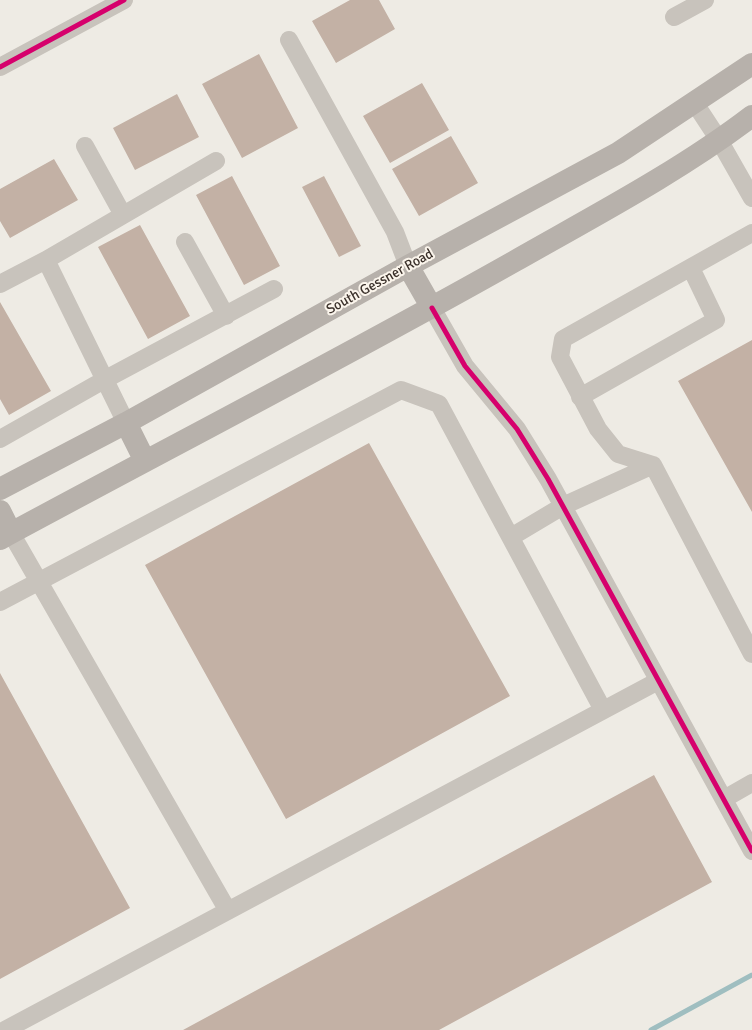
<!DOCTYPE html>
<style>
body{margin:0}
canvas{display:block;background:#eeebe4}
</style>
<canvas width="752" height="1030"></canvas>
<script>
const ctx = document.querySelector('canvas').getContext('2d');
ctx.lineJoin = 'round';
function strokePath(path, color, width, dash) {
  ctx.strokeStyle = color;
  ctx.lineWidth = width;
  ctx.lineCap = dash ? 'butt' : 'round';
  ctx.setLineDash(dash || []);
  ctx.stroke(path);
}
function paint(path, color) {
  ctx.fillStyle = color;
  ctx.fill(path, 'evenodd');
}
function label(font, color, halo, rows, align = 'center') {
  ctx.font = font + ' Signika,sans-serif';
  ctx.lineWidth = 4;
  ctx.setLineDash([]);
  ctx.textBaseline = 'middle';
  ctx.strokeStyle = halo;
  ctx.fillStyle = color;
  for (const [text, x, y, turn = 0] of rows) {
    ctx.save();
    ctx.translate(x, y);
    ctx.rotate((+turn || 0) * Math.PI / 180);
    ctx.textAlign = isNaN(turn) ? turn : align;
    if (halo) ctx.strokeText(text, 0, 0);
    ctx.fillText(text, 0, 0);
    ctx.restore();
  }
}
strokePath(new Path2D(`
 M651 1030 752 975`), '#9fbec0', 5);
paint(new Path2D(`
 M350 0H379L395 29 336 63 312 21Z
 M259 54 298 128 242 158 202 84Z
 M422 83 449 130 390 163 363 116Z
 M177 94 199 137 135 170 113 128Z
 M451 136 478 183 419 216 392 169Z
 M54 159 78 200 10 238 0 221V189Z
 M232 176 280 266 244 285 196 195Z
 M324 176 361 246 339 257 302 187Z
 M140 225 190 316 148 339 98 247Z
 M0 302 51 391 9 415 0 399Z
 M752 340V512L678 381Z
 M369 443 510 696 286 819 145 565Z
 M0 673 130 908 0 979Z
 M654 775 712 882 439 1030H183Z`), '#c3b1a5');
strokePath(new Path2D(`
 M674 17 705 0
 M289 40 395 232 408 266
 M0 67 124 0
 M694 102 719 140 752 198
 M85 146 123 215
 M752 233 563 339 560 357 598 429 618 454 653 465 752 654
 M185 242 226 316
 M46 260 216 161
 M0 284 46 260 126 423
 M432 308 465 366 517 429 548 479 752 851
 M580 397 716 320 691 268
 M0 439 104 380 274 289
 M11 533 228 911
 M511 537 563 506 653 465
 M0 602 401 390 439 404 603 710
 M724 799 752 783
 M5 1030 658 681`), '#c8c3bc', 18);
strokePath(new Path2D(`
 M408 266 432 308
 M126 423 145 461
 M0 489 126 423 408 266 618 153 752 64
 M0 511 11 533
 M0 539C172 446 345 357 515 261 594 216 680 171 752 116`), '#b7b1ab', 22);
strokePath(new Path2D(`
 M0 67 124 0
 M432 308 465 366 517 429 548 479 752 851`), '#d6006c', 5);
label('14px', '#3a302a', '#fbf5ec', [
 ["South Gessner Road",380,282,-29]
]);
</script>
